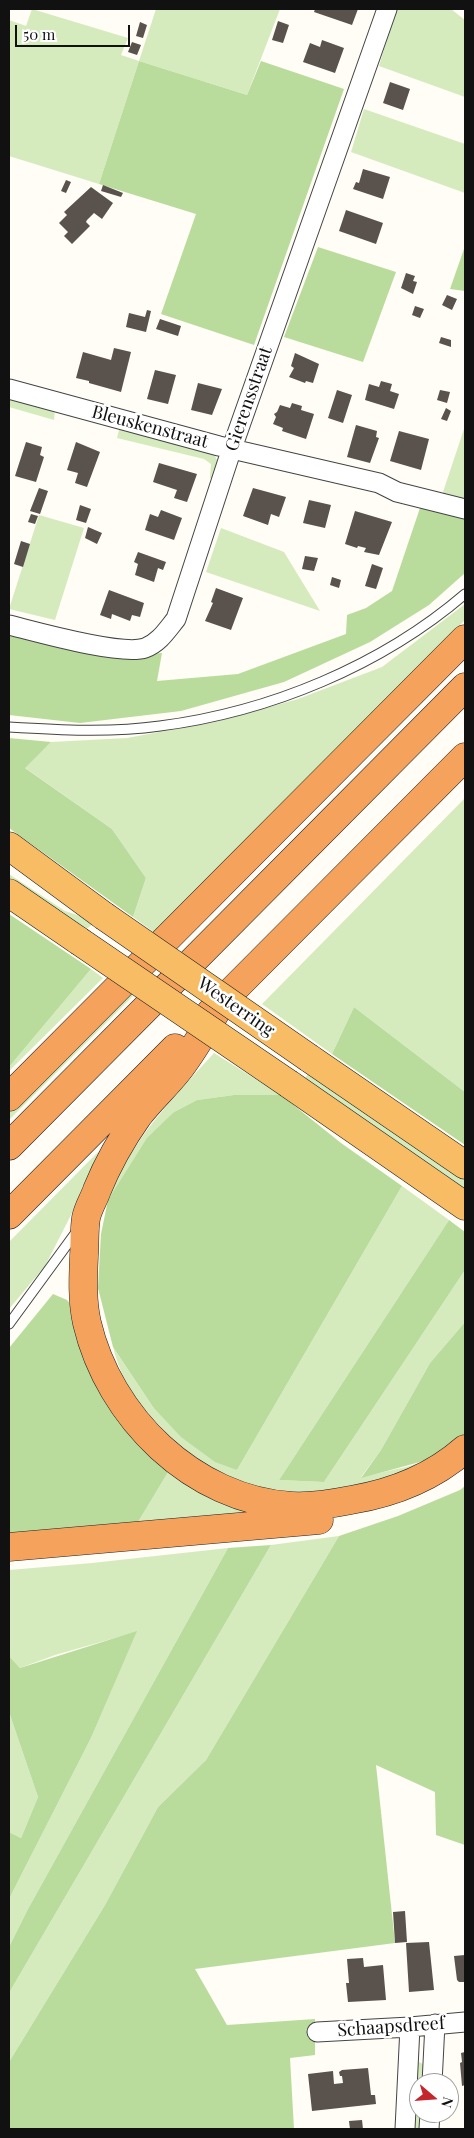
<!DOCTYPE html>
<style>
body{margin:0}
#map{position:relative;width:474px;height:2138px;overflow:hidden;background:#fffdf5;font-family:"Playfair Display",serif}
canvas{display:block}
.frame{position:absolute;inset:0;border:10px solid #111;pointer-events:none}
.north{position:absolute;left:409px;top:2073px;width:50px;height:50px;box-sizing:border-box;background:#fff;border:1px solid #a0a0a0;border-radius:50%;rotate:108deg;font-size:14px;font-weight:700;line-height:20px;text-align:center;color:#111}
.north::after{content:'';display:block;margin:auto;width:18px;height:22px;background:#c4262e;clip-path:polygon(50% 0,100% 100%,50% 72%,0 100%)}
.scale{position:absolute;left:15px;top:25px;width:115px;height:22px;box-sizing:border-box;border:2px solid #111;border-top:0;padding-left:6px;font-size:15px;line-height:18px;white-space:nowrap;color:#111;-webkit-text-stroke:4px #fff;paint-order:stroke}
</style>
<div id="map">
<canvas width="474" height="2138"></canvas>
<div class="frame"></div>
<div class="north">N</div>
<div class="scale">50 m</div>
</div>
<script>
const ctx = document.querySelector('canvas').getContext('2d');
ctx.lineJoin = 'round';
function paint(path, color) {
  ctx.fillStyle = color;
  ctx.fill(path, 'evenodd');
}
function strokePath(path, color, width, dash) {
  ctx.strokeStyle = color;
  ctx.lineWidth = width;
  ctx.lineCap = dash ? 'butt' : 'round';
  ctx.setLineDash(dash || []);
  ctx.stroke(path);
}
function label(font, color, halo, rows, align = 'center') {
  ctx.font = font + ' "Playfair Display",serif';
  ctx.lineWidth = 5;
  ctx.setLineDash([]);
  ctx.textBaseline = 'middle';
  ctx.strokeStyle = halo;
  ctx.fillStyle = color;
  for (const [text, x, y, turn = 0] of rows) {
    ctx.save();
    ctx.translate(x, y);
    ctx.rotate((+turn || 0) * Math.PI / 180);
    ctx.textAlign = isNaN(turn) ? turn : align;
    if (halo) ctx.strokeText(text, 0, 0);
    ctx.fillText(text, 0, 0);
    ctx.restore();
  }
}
paint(new Path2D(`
 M32 9 128 38 121 55 139 61 156 9H280L247 95 139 61 99 184 9 156V20L26 26Z
 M396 9H451L465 20V97L379 66Z
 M364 109 465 144V193L351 152Z
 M9 396 55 409 54 420 9 407Z
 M465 426V502L442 495Z
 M122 428 214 454 220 466 217 481 210 478 211 464 204 459 117 438 119 430Z
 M39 515 84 528 55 620 9 609Z
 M221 528 284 552 320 611 206 572Z
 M465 604V620L155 933 133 917 146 878 112 829 24 767 51 742 127 738 219 721 298 699 382 667Z
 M465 798V1092L354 1007 332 1054 262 1004Z
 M9 874 65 911 92 920 94 923 84 931 9 881Z
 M91 969 103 978 9 1071V1067Z
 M126 990 133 996 9 1120V1105Z
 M214 1053 281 1095H234L197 1100 174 1112 108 1200C130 1141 173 1098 214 1053Z
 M310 1071 465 1178V1191L303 1081Z
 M99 1151 71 1215 45 1266 9 1309V1242Z
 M402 1186 449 1220 279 1480 324 1482 465 1270V1322L430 1363 381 1450 361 1477 406 1467 442 1456C430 1463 416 1473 402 1478 390 1482 375 1483 361 1486 279 1502 216 1487 158 1424 135 1398 122 1382 113 1347L153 1407 237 1470Z
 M170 1469 280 1515 135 1527Z
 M339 1536 206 1760 158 1807 105 1905 9 2062V1993L271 1545Z
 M228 1548 28 1909 9 1947V1899L91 1738 136 1632 55 1655 20 1668 9 1656V1570L92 1563Z
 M9 1712 38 1797 21 1838 9 1832Z
 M419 2062 425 2065 424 2083H419V2113H423L422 2129H413L416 2065Z`), '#d5ebbd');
paint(new Path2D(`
 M139 61 247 95 261 61 344 89 254 345 161 314 196 214 99 184Z
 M465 246V291L450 289Z
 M318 247 396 272 363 362 284 337Z
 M420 508 465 515V573L429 605 370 642 284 682 181 711 80 723 9 715V633L117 656 162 653 157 681 238 674 346 634 347 615 366 608 392 591Z
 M9 738 51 742 25 768 112 829 146 878 133 917 9 828Z
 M9 914 91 969 9 1067Z
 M354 1007 465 1092V1145L332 1054Z
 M234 1095H281L341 1143 402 1186 237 1470 215 1462 181 1437 153 1407 113 1347 98 1288 101 1234 108 1200 147 1138 174 1112 197 1100Z
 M449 1220 465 1232V1270L324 1482 279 1480Z
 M53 1294 67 1300 75 1310 170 1469 135 1527 9 1538V1348Z
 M465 1322V1434L442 1456 361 1478 381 1450 430 1363Z
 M465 1486V1845L436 1835 435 1792 376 1765 395 1943 195 1969 227 2025 315 2019V2055L290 2058 294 2129H9V2062L105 1905 158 1807 206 1760 339 1536 398 1516 460 1490Z
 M271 1545 9 1993V1947L28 1909 228 1548Z
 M137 1631 91 1738 9 1899V1832L21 1838 38 1797 9 1712V1656L20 1668Z`), '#b9dc9c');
paint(new Path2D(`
 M315 9H358L352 25 314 12Z
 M278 21 289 25 283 43 272 40Z
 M140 22 147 25 143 38 136 36Z
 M322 40 344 48 335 73 303 62 310 43 320 47Z
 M132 42 141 45 137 55 128 52Z
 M390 82 410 89 403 110 383 103Z
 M363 169 390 177 383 199 353 189 356 182 359 183Z
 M66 180 71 182 66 193 61 191Z
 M103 185 123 193 121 197 101 191Z
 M91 187 113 203 102 219 94 213 87 220 86 222 90 226 72 244 64 236 68 232 59 223 67 215 64 212Z
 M346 210 383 223 376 244 339 231Z
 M406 273 415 276 413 281 417 282 413 294 401 288Z
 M447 295 457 299 452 310 442 305Z
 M415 306 424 309 420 318 412 315Z
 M147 310 151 311 146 332 126 327 129 313 145 317Z
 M160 319 181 326 178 336 156 329Z
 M441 337 451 340V347L439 343Z
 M114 348 131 352 121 392 89 383V381L76 378 83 352 111 360Z
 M295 353 319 364 313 383 306 381 305 383 289 377 294 368 291 366Z
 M155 370 176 375 168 404 147 399Z
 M381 381 392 384 390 391 399 394 394 409 365 400 369 384 379 387Z
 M198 383 222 389 212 415 191 410Z
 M337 390 352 395 343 423 328 418Z
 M440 390 450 392 447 403 437 400Z
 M292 403 302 406 301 410 314 414 306 439 282 431 283 428 273 424 276 417 274 414 277 412 280 405 290 408Z
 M446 408 451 411 447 421 441 419Z
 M356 425 377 431 376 437 379 438 370 463 347 457Z
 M399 431 429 439 421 470 390 461Z
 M26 442 42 447 40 455 44 457 36 482 15 476Z
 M76 442 100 452 87 487 75 483 78 473 67 470Z
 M159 463 197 474 187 502 174 498 177 490 153 482Z
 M39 488 48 491 40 514 30 511Z
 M253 488 286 497 279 517 271 514 268 525 243 516Z
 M309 500 331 505 325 528 303 523Z
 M80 505 91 509 86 523 76 520Z
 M161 510 182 518 174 540 145 530 150 514 158 517Z
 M355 511 392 522 379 555 364 552 366 548 358 546 357 548 345 544Z
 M31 514 38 516 35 524 28 522Z
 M88 527 102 533 97 544 85 538Z
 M21 541 30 544 23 567 14 564Z
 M138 552 166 562 163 570 158 568 154 582 135 575 138 564 134 562Z
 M305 556 318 558 314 571 302 569Z
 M372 564 383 568 376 589 365 586Z
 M332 577 341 580 339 588 330 585Z
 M216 588 243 598 231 630 205 621 213 603 211 602Z
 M109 590 144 603 140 617 132 615 130 621 112 614 111 619 100 615Z
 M405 1911 407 1942 395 1943 393 1912Z
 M429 1942 434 1990 409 1992 406 1943Z
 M465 1955V1982H459L457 1980 454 1956Z
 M363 1958 364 1967 383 1965 386 2000 348 2002 346 1983H349L347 1959Z
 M465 2052V2085L462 2086 460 2063 462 2062 461 2053Z
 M368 2068 371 2095H375L376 2104 312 2111 308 2074 333 2071 334 2084 343 2083 342 2076H340L339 2072 342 2070Z
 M362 2120 363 2129H350L349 2121Z`), '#5a524d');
const service = new Path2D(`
 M9 727C59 730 110 733 160 726 269 712 381 666 465 594
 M9 1324 77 1231`);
const minor = new Path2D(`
 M9 389 219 446 379 483 397 492 465 509
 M9 625C37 632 121 656 145 648 159 643 167 630 176 619L232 448 387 9
 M317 2032 410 2027 465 2022
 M432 2083 435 2024
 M405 2129 410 2027
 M429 2129 430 2113`);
const trunk = new Path2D(`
 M9 846 104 916
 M9 893 79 941
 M309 1058 465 1165
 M289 1084 465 1206`);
const motorway = new Path2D(`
 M223 1000C209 1023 196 1047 180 1068 167 1085 151 1099 138 1116 121 1140 108 1163 97 1190 94 1199 88 1208 86 1218 84 1230 85 1243 84 1256 83 1278 82 1301 87 1323 109 1417 193 1500 292 1506 312 1507 331 1504 351 1500 393 1493 432 1478 465 1449
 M211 1012 465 757
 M9 1097 465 639
 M9 1146 465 687
 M9 1215 175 1048
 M9 1547 319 1520`);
strokePath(service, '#444', 11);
strokePath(minor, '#444', 21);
strokePath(trunk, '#222', 29);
strokePath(motorway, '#222', 29);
strokePath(service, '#fff', 9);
strokePath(minor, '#fff', 19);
strokePath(trunk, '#f7bc64', 28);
strokePath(motorway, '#f5a25d', 28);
const trunkBridge = new Path2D(`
 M104 916 309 1058
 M79 941 289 1084`);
strokePath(trunkBridge, '#222', 29, []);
strokePath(trunkBridge, '#f7bc64', 28);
label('18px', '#111', '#fff', [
 ["Gierensstraat",249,399,-71],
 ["Bleuskenstraat",150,427,15],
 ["Westerring",236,1007,35],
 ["Schaapsdreef",391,2027,-4]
]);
</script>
